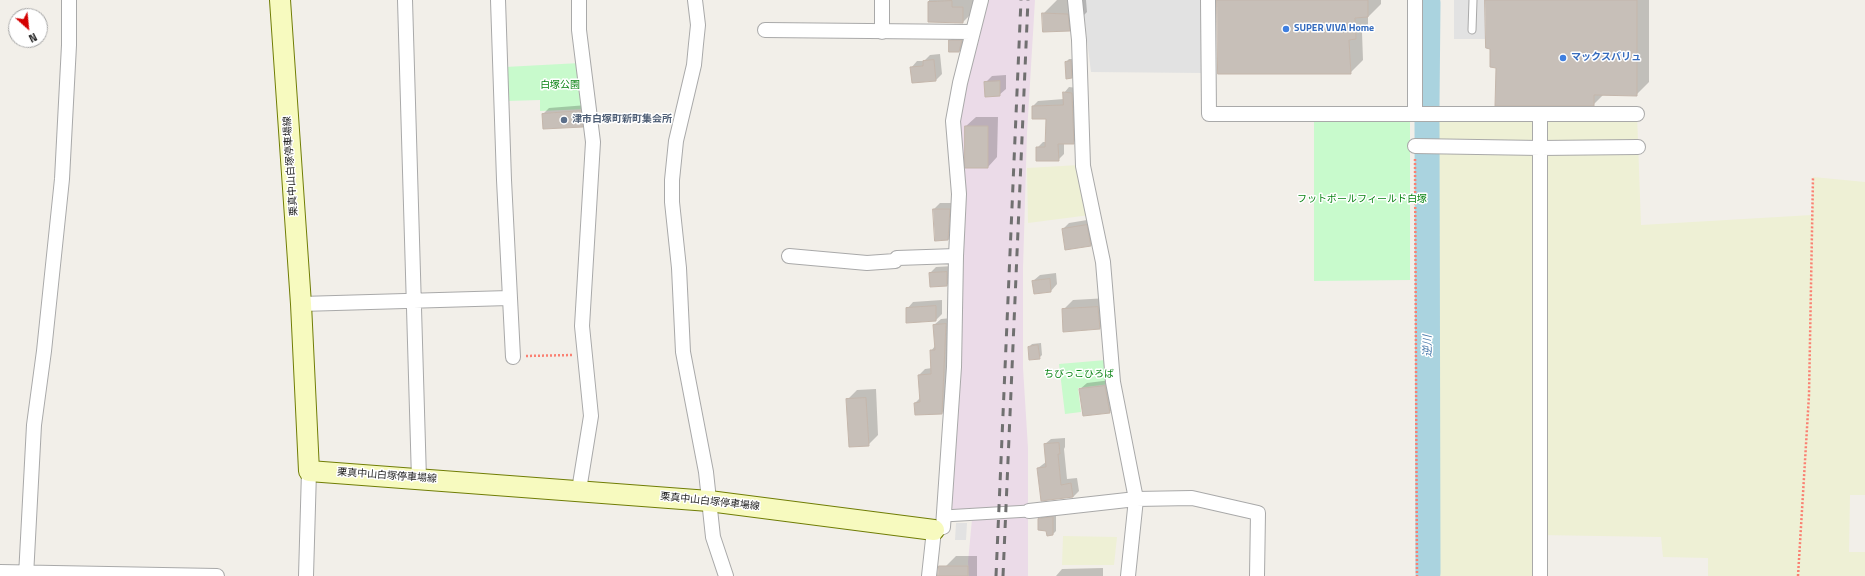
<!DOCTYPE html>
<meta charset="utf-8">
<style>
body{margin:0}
#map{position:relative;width:1865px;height:576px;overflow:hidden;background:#f2efe9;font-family:"Titillium Web",sans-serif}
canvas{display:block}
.north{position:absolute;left:8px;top:8px;width:40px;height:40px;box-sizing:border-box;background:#fff;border:1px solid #a7a7a7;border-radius:50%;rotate:153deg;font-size:11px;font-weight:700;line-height:16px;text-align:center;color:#222}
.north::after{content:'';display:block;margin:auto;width:14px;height:18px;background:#d40000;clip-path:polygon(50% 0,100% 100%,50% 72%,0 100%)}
</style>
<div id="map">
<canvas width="1865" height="576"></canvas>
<div class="north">N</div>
</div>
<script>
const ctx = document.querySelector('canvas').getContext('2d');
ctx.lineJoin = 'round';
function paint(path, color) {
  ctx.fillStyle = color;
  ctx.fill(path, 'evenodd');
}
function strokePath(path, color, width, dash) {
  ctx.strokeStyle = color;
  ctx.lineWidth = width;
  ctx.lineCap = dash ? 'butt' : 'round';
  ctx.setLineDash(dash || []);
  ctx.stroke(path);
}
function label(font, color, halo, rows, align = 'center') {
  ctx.font = font + ' "Titillium Web","Noto Sans JP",sans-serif';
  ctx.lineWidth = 3;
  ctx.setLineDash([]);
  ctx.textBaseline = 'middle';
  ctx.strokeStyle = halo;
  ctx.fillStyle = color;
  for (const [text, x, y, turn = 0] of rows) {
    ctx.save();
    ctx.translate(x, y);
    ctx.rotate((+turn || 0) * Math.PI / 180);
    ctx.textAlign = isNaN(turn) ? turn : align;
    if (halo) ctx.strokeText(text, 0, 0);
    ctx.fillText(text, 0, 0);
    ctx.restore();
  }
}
paint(new Path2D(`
 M985 0H1035L1027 133 1023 268V368L1028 448V576H969L968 562 972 519 952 513 960 302 957 124Z`), '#ebdbe8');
paint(new Path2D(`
 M1540 114H1637L1641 225 1812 215 1813 177 1865 182V495H1850L1849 552H1865V576H1708V558L1663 557 1661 537 1538 535 1535 576H1436L1433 121Z
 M1079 165 1090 215 1028 223 1027 168Z
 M1063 536 1117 537 1114 565H1062Z`), '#eef0d5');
paint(new Path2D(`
 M580 63 586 109 540 111V100L506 101 505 67Z
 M1410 118V280L1314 281V120Z
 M1106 360 1109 384 1078 388 1081 412 1065 414 1059 364Z`), '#c8facc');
paint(new Path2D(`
 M1082 0H1202L1203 73 1091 72Z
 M1454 0H1485V39H1454Z
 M956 523H967L966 540H955Z`), '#e2e2e2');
paint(new Path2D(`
 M929 0H975V10L963 22 929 21Z
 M1057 0H1086L1087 12 1069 30 1043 14Z
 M1218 0H1381V4L1368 17V26L1362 32 1363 60 1350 73Z
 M1486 0H1649V82L1636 95 1604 94 1594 104 1497 67Z
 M956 34H968L965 45 959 51 950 41Z
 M940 54 942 74 936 80 912 82 911 68 917 61H924L930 55Z
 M1069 59H1074V74L1071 77 1066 62Z
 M1006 75V89L999 95 985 83 992 76Z
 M1069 87 1078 88 1079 137 1073 143H1064V154L1058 160 1037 148 1043 142H1046L1047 118 1033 106 1038 101 1064 99V93Z
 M587 105 588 119 582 126 543 114 549 108Z
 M976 117H998L997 157 988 167 966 126Z
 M940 203H956L954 233 948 240H936L934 209Z
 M1093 219 1097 239 1091 245 1063 229 1069 223Z
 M953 266V278L947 285 930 273 936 267Z
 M1056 273 1057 284 1051 291 1033 281 1040 275Z
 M1108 298 1109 319 1100 328 1063 310 1073 300Z
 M942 300V314L936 320 907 309 913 302Z
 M952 318 948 407 942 413 915 403 921 397 919 375 925 369 932 368 931 351 935 346 934 325 941 319Z
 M1041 343 1042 355 1039 358 1029 347 1032 344Z
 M1111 380 1116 405 1110 412 1084 415 1080 389 1087 383Z
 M876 389 878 435 868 445 847 400 857 390Z
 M1065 438V447L1064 449 1067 479 1077 478 1079 491 1073 497 1042 500 1038 468 1046 462 1045 444 1051 439Z
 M1056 514V531L1053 534 1039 520 1042 516Z
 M956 556H977V576H946V566Z
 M1103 568V576H1056L1062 569Z`), '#0003');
strokePath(new Path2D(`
 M1427 106 1428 3
 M1427 120 1428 573`), '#aad3df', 25);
const building = new Path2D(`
 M1217 0H1368V17L1355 18 1356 39 1349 40 1351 74H1218Z
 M1485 0H1637V96L1594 95V106H1495L1496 68 1490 67V49L1486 48Z
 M952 1V7H963V23L928 22V2Z
 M1042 13 1068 14 1070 31 1043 32Z
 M949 40H962L959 52H949Z
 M934 60 936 81 912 83 910 67 923 66V61Z
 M1071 61 1072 78 1066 79 1065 62Z
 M1000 81V96L985 97 984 82Z
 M1063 92 1072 93 1074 144H1058L1059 161H1036V147H1045L1046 119H1032V106L1063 105Z
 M581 111 583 127 543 129 542 114Z
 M965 126H988V168H965Z
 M933 209H950L948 240 935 241Z
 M1087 225 1091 246 1065 250 1062 229Z
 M947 272V286L930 287 929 273Z
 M1050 279 1051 292 1034 294 1032 281Z
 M936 306V321L906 323V308Z
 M1098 307 1100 329 1063 332 1062 309Z
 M946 324 942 414 915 415 914 403 920 402 918 375 931 374 930 350H935L933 325Z
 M1038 345 1040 359 1029 360 1028 347Z
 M1105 386 1110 413 1083 416 1079 389Z
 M866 398 869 446 849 447 846 399Z
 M1059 443 1060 454H1058L1061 485 1071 483 1073 497 1041 501 1037 468 1046 467 1044 444Z
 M1053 517V535L1047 536 1046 531 1038 530V519Z
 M939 566H968V576H938Z`);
paint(building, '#c7bfb8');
strokePath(building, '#c4b6ab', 1);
const service = new Path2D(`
 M1472 30 1473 0`);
const pedestrian = new Path2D(`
 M944 516 1029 511`);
const minor = new Path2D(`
 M405 0 419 479
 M498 0 504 180 513 357
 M695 0 698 25 696 44 694 65 676 141 672 180V202L679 268 683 352 706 472 713 537 726 576
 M1075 0 1079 40 1083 166 1103 262 1113 382 1136 499 1128 576
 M1208 0 1209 114H1637
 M1415 0V113
 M765 30 972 32
 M882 32V0
 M1540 114V576
 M1415 146 1540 148 1638 147
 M789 256 867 263 895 261 897 258 956 256
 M301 304 509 298
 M579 490 591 416 582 326 593 142 579 30V0
 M1029 511 1136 499 1192 498 1258 513 1257 576
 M0 572 217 576
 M26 576 34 425 44 351 62 179 69 45V0
 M306 576 309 471
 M929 576 934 530 943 527 954 367 956 256 959 194 953 121 960 83 981 0`);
const secondary = new Path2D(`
 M280 0 301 304 309 471 709 501 934 530`);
strokePath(service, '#a9a9a9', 9);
strokePath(pedestrian, '#a9a9a9', 13);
strokePath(minor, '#a9a9a9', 16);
strokePath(secondary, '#707d05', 22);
strokePath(new Path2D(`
 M1415 159 1417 576
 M526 356 573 355
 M1798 576 1809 395 1813 177`), '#fa8072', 2.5, [2, 2]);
strokePath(service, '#fff', 7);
strokePath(pedestrian, '#fff', 11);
strokePath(minor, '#fff', 14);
strokePath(secondary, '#f7fabf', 20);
strokePath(new Path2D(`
 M996 576 1021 0
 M1003 576 1028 0`), '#707070', 3, [8, 8]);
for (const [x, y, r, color] of [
 [1286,29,4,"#3f7fe0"],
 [1563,58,4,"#3f7fe0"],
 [564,120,4,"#5c6f8a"]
]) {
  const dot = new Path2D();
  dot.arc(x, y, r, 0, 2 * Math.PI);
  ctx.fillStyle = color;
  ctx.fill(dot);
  strokePath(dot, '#fff', 1.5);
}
label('bold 10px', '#366cbe', '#fff', [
 ["SUPER VIVA Home",1294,29],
 ["マックスバリュ",1571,58]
], 'left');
label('10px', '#0c8416', '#fff', [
 ["白塚公園",560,86],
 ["フットボールフィールド白塚",1362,200],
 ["ちびっこひろば",1079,375]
]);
label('bold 10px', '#4e5e75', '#fff', [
 ["津市白塚町新町集会所",572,120]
], 'left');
label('10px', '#222', '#fff', [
 ["栗真中山白塚停車場線",291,166,-94],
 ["栗真中山白塚停車場線",387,476,4],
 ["栗真中山白塚停車場線",710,502,6]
]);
label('italic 11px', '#4a7aab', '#fff', [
 ["逆川",1428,346,-90]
]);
</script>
